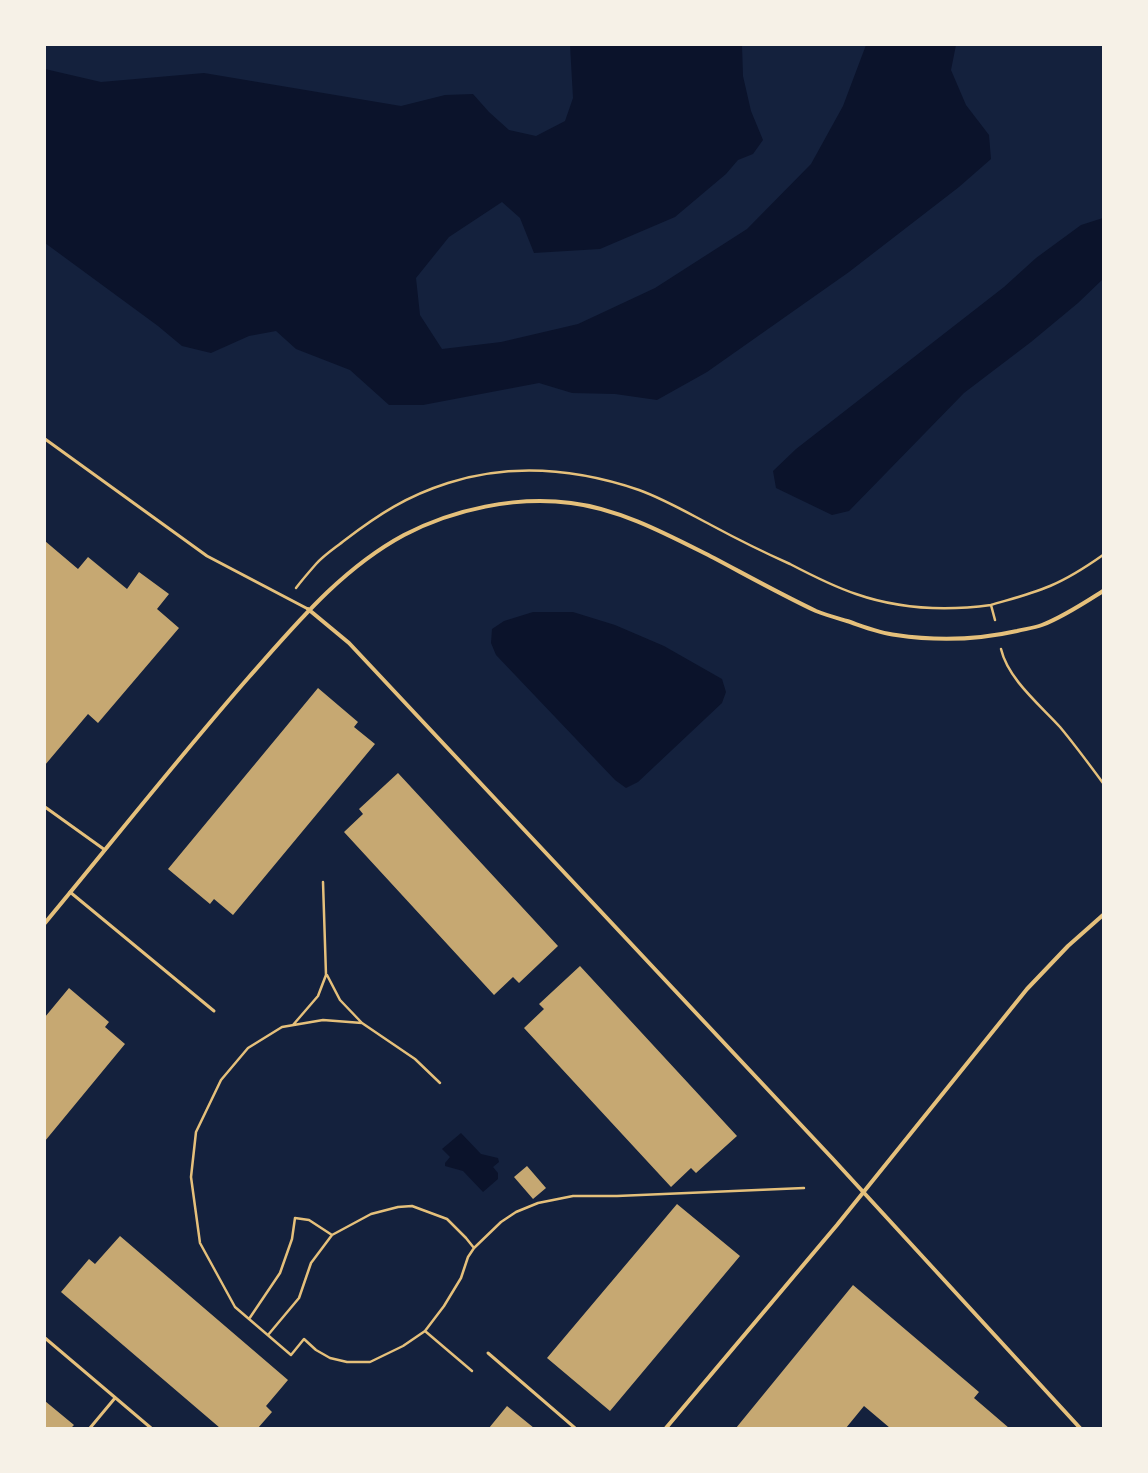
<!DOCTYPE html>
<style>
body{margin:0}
#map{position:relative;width:1148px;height:1473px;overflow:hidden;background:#14213d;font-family:"Sofia Sans Condensed",sans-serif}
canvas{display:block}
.frame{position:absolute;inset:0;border:46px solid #f6f1e7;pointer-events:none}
</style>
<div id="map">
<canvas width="1148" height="1473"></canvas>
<div class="frame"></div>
</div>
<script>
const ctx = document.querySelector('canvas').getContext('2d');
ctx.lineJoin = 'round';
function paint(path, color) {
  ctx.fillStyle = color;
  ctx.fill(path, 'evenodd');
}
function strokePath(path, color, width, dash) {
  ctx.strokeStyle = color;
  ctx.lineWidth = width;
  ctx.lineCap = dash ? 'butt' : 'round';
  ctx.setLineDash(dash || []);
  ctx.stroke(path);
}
paint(new Path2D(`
 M570 45H742L743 76 751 111 763 140 753 154 738 160 726 174 675 217 600 249 534 253 520 218 502 202 449 237 416 278 420 315 442 349 501 342 578 324 655 288 747 229 811 164 843 106 866 45H956L951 70 966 105 989 135 991 159 959 187 849 272 707 372 657 400 615 394 572 393 539 383 423 405H389L350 370 296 349 276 331 249 336 211 353 182 346 158 326 45 243V69L101 82 204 73 401 106 445 95 473 94 489 112 509 130 536 136 565 121 573 98Z
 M1103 218V279L1078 303 1031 342 964 393 849 511 832 515 776 488 773 471 796 449 1004 287 1036 258 1081 225Z
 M533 612H573L615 625 664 646 722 679 726 692 722 703 638 782 626 788 615 780 496 655 491 643 492 629 504 621Z
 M461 1133 481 1154 498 1158 499 1162 493 1167 498 1173V1179L483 1192 463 1171 445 1166V1163L450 1157 442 1149Z`), '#0b132b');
paint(new Path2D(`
 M45 541 78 569 88 557 127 589 139 572 169 594 157 609 179 628 98 723 88 714 45 765Z
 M318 688 358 722 354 727 375 744 233 915 214 899 210 904 168 869Z
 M398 773 558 946 519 983 513 977 494 995 344 832 363 814 359 809Z
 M580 966 737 1136 696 1173 691 1168 671 1187 524 1028 544 1009 539 1004Z
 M69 988 109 1022 105 1027 125 1044 45 1141V1017Z
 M527 1166 546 1188 533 1199 514 1177Z
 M677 1204 740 1256 610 1411 547 1358Z
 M120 1236 288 1380 266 1406 272 1412 258 1428H220L61 1292 89 1259 95 1264Z
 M853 1285 979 1392 974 1398 1009 1428H890L864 1406 846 1428H736Z
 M45 1401 74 1425 71 1428H45Z
 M507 1406 534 1428H489Z`), '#c6a872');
strokePath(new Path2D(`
 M296 588C302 580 309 572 316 564 324 555 335 548 345 540 379 514 407 496 448 483 511 463 577 469 639 490 664 499 688 513 711 525 737 539 763 552 790 564 811 575 832 586 856 594 899 609 946 611 991 605
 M995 620 991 605C1011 599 1031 594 1050 586 1069 578 1086 567 1103 555
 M1001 649C1008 679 1040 705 1060 727 1075 745 1089 764 1103 783
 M327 975 340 1000 362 1023
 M293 1025 318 996 326 975 323 882
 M440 1083 415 1059 362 1023 323 1020 282 1027 248 1048 221 1080 196 1132 191 1177 200 1243 235 1307 291 1355 304 1339 316 1350 330 1358 347 1362H370L403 1346 425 1331 444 1306 461 1278 468 1257 474 1248 501 1222 516 1212 538 1203 573 1196H617L804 1188
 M249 1319 280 1273 292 1239 295 1218 309 1220 332 1235
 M425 1331 472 1371
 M268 1335 299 1298 311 1263 332 1235 371 1214 398 1207 412 1206 447 1219 466 1238 474 1248`), '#e5c07b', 2.5);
strokePath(new Path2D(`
 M45 439 207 556 308 609
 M45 807 105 850
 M70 892 214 1011
 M45 1338 151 1428
 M488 1353 575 1428
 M90 1428 115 1398`), '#e5c07b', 3);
strokePath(new Path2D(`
 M308 609 349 643 832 1158 1080 1428
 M45 923C113 841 179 757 249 677 296 624 341 569 404 535 454 509 515 496 571 503 621 509 670 536 714 558 748 576 782 595 816 611 826 615 837 618 847 621 862 626 879 633 896 635 936 641 977 640 1017 631 1025 629 1034 628 1042 625 1063 617 1084 603 1103 591
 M666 1428 837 1225 1027 989 1068 946 1103 915`), '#e5c07b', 4);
</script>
